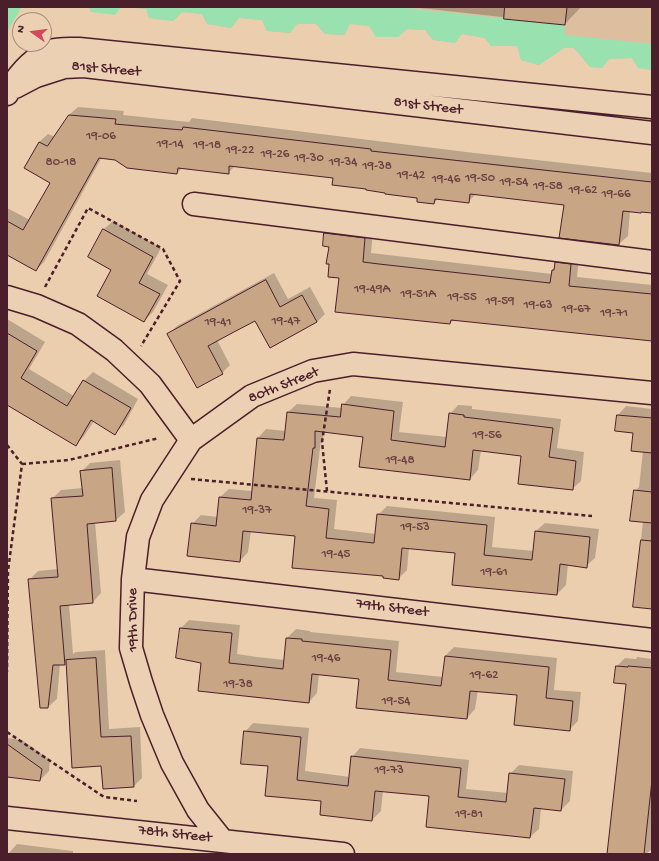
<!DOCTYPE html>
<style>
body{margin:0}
#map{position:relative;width:659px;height:861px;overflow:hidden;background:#ebceae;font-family:"Gochi Hand",sans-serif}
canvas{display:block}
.frame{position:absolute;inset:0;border:8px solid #4a1f2b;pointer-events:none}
.north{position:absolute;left:12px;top:12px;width:40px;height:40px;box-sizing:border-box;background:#ecd0b3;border:1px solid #ab897d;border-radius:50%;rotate:284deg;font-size:11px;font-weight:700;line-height:16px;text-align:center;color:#4a1f2b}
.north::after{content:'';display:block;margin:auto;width:14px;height:18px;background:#d1495b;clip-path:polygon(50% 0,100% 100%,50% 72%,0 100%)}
</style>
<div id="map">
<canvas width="659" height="861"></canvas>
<div class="frame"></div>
<div class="north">N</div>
</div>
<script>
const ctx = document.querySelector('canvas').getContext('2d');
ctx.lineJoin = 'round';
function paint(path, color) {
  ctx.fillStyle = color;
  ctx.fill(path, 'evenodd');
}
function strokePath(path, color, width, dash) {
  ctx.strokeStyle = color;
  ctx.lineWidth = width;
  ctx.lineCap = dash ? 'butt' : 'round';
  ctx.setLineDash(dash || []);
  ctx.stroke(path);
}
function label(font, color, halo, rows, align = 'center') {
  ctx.font = font + ' "Gochi Hand",sans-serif';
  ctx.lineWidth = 4;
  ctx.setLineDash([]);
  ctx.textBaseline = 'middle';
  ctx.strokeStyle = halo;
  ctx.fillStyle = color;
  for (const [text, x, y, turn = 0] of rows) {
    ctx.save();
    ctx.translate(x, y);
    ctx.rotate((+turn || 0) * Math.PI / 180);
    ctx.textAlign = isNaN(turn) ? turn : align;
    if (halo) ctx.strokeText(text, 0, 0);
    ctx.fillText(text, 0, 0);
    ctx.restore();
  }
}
paint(new Path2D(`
 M126 7H652V70L638 68 632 58 609 59 602 68 590 67 574 48H564L539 65 521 60 517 46H491L485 38 462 34 455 43 433 40 425 30 407 29 398 37H376L369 26 350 24 344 35 325 34 316 24H297L290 33 267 31 262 20 239 18 231 28 207 24 202 14 182 12 173 21 149 18 146 9Z`), '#ddbf9f');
paint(new Path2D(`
 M7 7H22L7 32Z
 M89 7H121L115 15 91 12Z
 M126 7H398L565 25V35L652 44V70L638 68 632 58 609 59 602 68 590 67 574 48H564L539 65 521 60 517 46H491L485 38 462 34 455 43 433 40 425 30 407 29 398 37H376L369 26 350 24 344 35 325 34 316 24H297L290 33 267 31 262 20 239 18 231 28 207 24 202 14 182 12 173 21 149 18 146 9Z`), '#99e1af');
paint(new Path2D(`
 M411 7H581L565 24Z
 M78 107 124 111 123 115 189 122 192 118 466 152 652 173V212L630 211 628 236 619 244 560 237 565 204 476 194 468 202 438 199 434 203 418 197 368 188 334 177 235 166 228 173 183 167 177 173 115 159 102 157 44 262 36 270 7 254V208L30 220 51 182 25 168 39 142 48 134 55 137 69 115Z
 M113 221 161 248 147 274 168 285 153 312 144 321 113 270 89 257 104 229Z
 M334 225 373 230 371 253 552 274 556 263 565 254 579 256 577 277 652 285V340L454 320 450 323 340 277 325 234Z
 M274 273 288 299 310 287 325 314 317 322 255 319 217 340 230 365 222 373 169 334 177 326Z
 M7 319 45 342 29 369 74 396 84 381 93 372 138 399 124 425 115 433 94 421 84 436 76 445 7 403Z
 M351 396 403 402 399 432 447 437 450 414 458 405 472 406V409L561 419 557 448 584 452 581 481 572 489 522 455 481 450 478 470 470 479 360 466 363 436 323 431V438L321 440 314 498 337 500 334 529 376 534 378 515 387 506 495 517 492 547 534 551 536 531 545 523 599 529 595 558 586 566 568 564 566 585 557 594 456 552 409 547 407 570 398 579 384 576 296 536 251 531 248 552 240 561 192 524 201 515 218 517 220 497 229 489 252 491 258 438 266 429 286 431 288 412 297 404 342 408 343 405Z
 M626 406 652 409V608L634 606 643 521 635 491 639 487 643 451 634 433 616 430 618 415Z
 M120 460 125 512 116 520 95 522 101 593 93 602 69 604 73 654 76 652 105 650 109 729 140 727 142 778 134 786 102 765 67 661 65 664H60L57 699 48 707 29 580 38 571 58 569 52 499 61 490 83 488 81 472 90 463Z
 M189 620 240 625 237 654 257 657 285 660 287 638 296 629 310 631V632L399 641 396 672 443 677 445 656 454 647 557 658 554 690 581 692 578 721 569 730 518 694 478 690 475 709 467 718 360 678 319 674 317 693 309 702 202 660 181 628Z
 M637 657 652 659V849L646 854H608L627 683 617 666 625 658 636 659Z
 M253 723 309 728 305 771 350 777 352 757 360 748 469 760 466 789 508 793 510 774 519 765 573 771 570 801 561 810 541 808 539 829 530 837 430 795 383 790 381 811 372 820 322 800 269 765 245 732Z
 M7 738 22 740 50 760 49 771 40 780 7 776Z
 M17 844 73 851V854H8Z`), '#0003');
const building = new Path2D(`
 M505 7H567L565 25 504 19Z
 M69 115 116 119 115 124 182 130 183 127 371 149V151L652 182V213L641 212V213L623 211 619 245 559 238 564 205 470 194 469 203 435 199 434 204 417 202V198L385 194V193L366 190V189L332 185 333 178 229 166V174L178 168 177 174 127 168 115 160 99 158 36 271 7 255V221L23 230 50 183 24 168 39 142 47 146Z
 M103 229 153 257 139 283 160 294 144 322 97 296 111 270 88 257Z
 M324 233 365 238 363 262 379 264 550 283 552 270H554L555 262 571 264 569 286 652 294V341L451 320 450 324 335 312 339 278 328 277 329 264H326L329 247 323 246Z
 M266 280 280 307 302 295 317 322 270 348 255 321 232 333 208 346 223 374 197 388 167 334Z
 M7 333 37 351 21 378 67 406 83 380 131 408 115 435 91 420 76 446 7 405Z
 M342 404 394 411 391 440 445 447 449 413 464 415V417L553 428 549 457 576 461 573 490 518 484 521 456 473 450 470 480 359 467 363 437 315 431V448H313L306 506 329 509 326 538 374 543 377 514 487 525 484 555 532 560 535 531 590 537 587 568 560 564 557 595 452 585 455 553 402 548 399 580 383 578V576L292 568 295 536 243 531 240 562 187 556 191 523 216 526 219 497 251 500 257 438 284 440 287 412 340 417Z
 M617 415 652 418V453L631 451 633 433 615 431Z
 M112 468 116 521 87 524 93 603 60 606 65 665H53L48 708H40L28 579 58 577 51 498 83 496 80 471Z
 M634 490 652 492V523L630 521Z
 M641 540 652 541V609L633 607Z
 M180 628 232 633 229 663 248 665 283 669 286 638 302 639V641L391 650 388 680 441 686 445 656 549 667 546 698 573 701 570 731 514 725 517 695 470 691 467 719 356 708 359 679 312 674 309 703 198 691 201 663 176 658Z
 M96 658 101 737 131 736 134 787 103 789 101 766 72 768 66 660Z
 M616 666 628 667V666L652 668V780L644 854H607L626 684 614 683Z
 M244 731 301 737 297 780 348 786 351 756 461 768 458 797 506 802 509 773 565 779 561 811 534 808 530 838 426 827 429 796 375 791 372 821 320 815 321 801 265 796 268 766 241 764Z
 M7 744 42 769 40 781 7 777Z`);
paint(building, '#c8a584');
strokePath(building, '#4a1f2b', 1);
const minor = new Path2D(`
 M15 87 36 76 64 67 84 66 652 133
 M7 94C17 76 32 58 51 51 59 48 70 49 79 49L652 107
 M194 204 652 262
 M7 297 37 306 78 324 114 350 150 384 191 440
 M133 579 652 640
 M7 818 343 854
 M222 840 198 810 172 763 152 715 141 682 131 648 133 579 138 537 152 500 191 440 252 396 313 371 353 364 652 393`);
strokePath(minor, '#4a1f2b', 25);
strokePath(new Path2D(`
 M45 287 88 208 163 249 180 281 141 346
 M7 445 22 464 8 571 7 672
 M22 464 69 460 159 438
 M191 479 592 516
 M327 491 322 442 330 389
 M7 732 104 797 137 801`), '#4a1f2b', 2.5, [4, 3]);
strokePath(minor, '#ecd0b3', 22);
label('13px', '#6a4041', null, [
 ["19-06",101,137],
 ["19-14",170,145],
 ["19-18",207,146],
 ["19-22",240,151],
 ["19-26",275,155],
 ["19-30",309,159],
 ["80-18",61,163],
 ["19-34",343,163],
 ["19-38",377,167],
 ["19-42",411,176],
 ["19-50",480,179],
 ["19-46",446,180],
 ["19-54",514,183],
 ["19-58",548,187],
 ["19-62",583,191],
 ["19-66",616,195],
 ["19-49A",372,290],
 ["19-51A",418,295],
 ["19-55",462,298],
 ["19-59",500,302],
 ["19-63",538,306],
 ["19-67",576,310],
 ["19-71",614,314],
 ["19-47",286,322],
 ["19-41",218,323],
 ["19-56",487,436],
 ["19-48",400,461],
 ["19-37",257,511],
 ["19-53",415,528],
 ["19-45",336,555],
 ["19-61",494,573],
 ["19-46",326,659],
 ["19-62",484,676],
 ["19-38",238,685],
 ["19-54",396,702],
 ["19-73",389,771],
 ["19-81",469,815]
]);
label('15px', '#4a1f2b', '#ecd0b3', [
 ["81st Street",106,70,5],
 ["81st Street",428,107,7],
 ["80th Street",284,386,-22],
 ["79th Street",392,609,7],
 ["19th Drive",134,620,-91],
 ["78th Street",175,835,6]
]);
</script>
